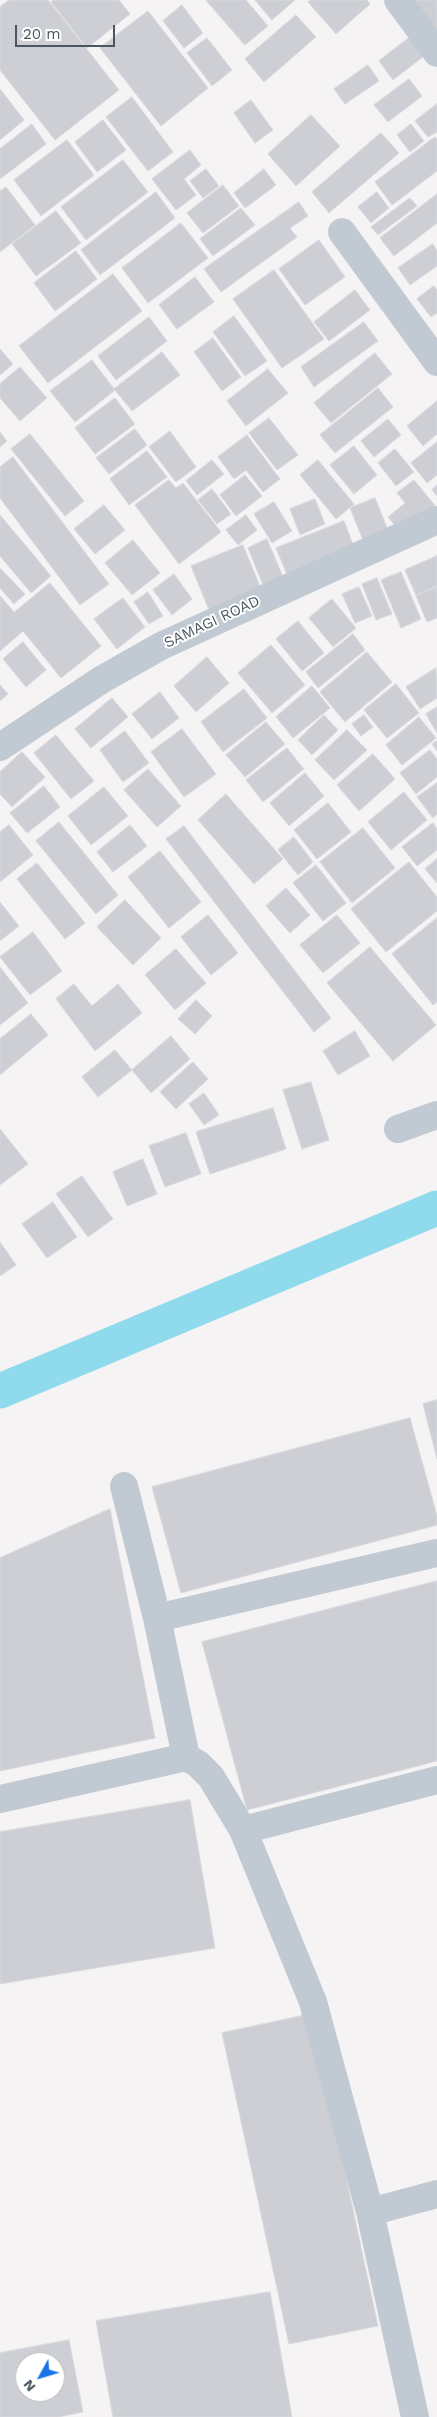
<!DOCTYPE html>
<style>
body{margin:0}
#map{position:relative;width:437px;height:2417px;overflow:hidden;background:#f5f3f3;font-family:"Work Sans",sans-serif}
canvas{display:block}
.north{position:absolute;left:15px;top:2352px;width:50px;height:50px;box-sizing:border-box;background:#fff;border:1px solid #b7bbc0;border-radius:50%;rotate:231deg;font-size:14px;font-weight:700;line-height:20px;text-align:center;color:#4a5661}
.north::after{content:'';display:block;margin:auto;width:18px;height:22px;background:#1a73e8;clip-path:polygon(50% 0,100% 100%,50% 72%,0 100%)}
.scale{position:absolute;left:15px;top:25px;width:100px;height:22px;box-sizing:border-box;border:2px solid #4a5661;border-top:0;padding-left:6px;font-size:15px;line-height:18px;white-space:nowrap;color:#4a5661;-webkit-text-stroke:4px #fff;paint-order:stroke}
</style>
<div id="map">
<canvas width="437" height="2417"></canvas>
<div class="north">N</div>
<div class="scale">20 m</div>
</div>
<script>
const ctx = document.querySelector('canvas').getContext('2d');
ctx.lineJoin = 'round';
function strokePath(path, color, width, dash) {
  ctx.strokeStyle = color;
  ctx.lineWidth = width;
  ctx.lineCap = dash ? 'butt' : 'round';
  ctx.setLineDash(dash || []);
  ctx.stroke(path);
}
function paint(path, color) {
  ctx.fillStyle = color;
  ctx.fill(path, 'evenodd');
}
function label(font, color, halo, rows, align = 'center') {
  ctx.font = font + ' "Work Sans",sans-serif';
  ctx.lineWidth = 4;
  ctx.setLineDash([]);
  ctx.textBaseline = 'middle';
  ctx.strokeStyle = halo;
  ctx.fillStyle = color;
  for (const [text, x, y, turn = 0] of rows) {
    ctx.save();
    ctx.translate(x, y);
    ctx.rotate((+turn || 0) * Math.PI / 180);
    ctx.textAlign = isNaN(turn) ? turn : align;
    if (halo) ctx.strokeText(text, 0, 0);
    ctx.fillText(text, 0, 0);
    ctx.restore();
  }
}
strokePath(new Path2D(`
 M0 1391 437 1208`), '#90daee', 35);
const building = new Path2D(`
 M9 0H48L119 90 55 140 0 70V7Z
 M54 0H119L130 14 87 48 51 2Z
 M206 0H246L268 26 245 45Z
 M255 0H295L272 20Z
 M311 0H367L370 4 336 34 308 2Z
 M404 0H437V44Z
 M182 5 203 33 184 48 163 21Z
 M148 11 208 88 161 126 100 48Z
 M296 15 316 37 264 82 245 59Z
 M410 37 424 56 393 80 379 61Z
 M207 38 232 70 212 86 187 53Z
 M368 65 379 81 345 104 334 89Z
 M409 79 422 96 388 122 374 105Z
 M0 89 24 120 0 140Z
 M132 97 173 152 148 171 106 117Z
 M251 100 273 130 255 143 234 113Z
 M437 104V132L428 137 415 121Z
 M311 115 340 146 296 186 268 154Z
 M103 120 126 150 97 172 75 142Z
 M32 124 46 144 0 179V149Z
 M411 124 424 141 410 152 397 135Z
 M381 133 399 153 329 213 312 192Z
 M435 137 437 139V171L392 205 375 182Z
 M67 140 94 175 41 216 14 180Z
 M190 150 201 165 184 179 196 195 176 210 152 179Z
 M123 160 148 192 86 240 61 207Z
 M206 169 219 186 203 198 190 181Z
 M264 169 276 185 245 208 234 193Z
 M223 185 239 206 203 233 187 213Z
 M6 187 35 225 0 252V191Z
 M156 192 175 218 100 275 81 250Z
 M377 192 389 208 371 223 358 207Z
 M437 194V223L394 256 380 238Z
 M410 198 417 206 378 235 371 227Z
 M299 202 308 216 290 228 297 237 221 292 204 269Z
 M241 208 255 225 213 256 200 239Z
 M56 211 81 243 36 276 12 244Z
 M181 223 208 258 148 303 122 268Z
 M319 240 345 277 305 305 279 269Z
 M433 244 437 251V266L410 285 398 268Z
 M76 251 97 279 55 311 34 283Z
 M274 270 324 339 282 368 233 299Z
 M113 274 142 311 48 383 19 346Z
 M195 277 214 302 177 329 159 305Z
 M434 286 437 290V313L431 317 417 299Z
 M355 290 370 310 329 341 314 322Z
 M234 316 267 361 245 376 213 332Z
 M149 317 167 341 116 380 98 356Z
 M364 322 378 341 314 387 301 367Z
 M213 338 241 377 222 391 194 352Z
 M0 349 13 364 0 375Z
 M162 352 180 375 132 411 114 389Z
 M375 353 392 374 331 423 314 403Z
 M92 360 115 390 75 422 50 391Z
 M20 367 47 398 20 421 0 398V384Z
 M268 369 288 393 246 426 227 401Z
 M378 388 393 407 335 453 320 435Z
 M115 398 135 424 95 454 75 428Z
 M437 401V434L423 446 407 426Z
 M269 418 298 455 277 470 249 433Z
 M388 419 401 435 374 457 361 441Z
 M135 429 147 445 109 474 96 458Z
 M170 431 196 467 176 482 149 447Z
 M0 432 7 441 0 447Z
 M30 434 84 501 65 516 11 449Z
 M247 435 280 479 263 492 246 470 234 479 218 457Z
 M437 442V475L427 483 411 463Z
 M354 446 377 475 354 494 330 465Z
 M395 449 414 472 396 486 378 463Z
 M147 451 167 477 129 505 110 479Z
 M13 457 109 584 80 605 0 498V467Z
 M212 460 224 474 197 495 186 481Z
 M318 460 354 504 336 519 300 475Z
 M245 475 262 496 236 516 220 495Z
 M169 480 176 488 183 483 221 532 179 564 135 505Z
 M414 480 437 508 403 535 388 517 405 503 397 493Z
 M437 485V496L432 490Z
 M212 489 231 514 217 524 198 500Z
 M375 498 390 535 365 545 350 508Z
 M315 499 325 524 300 535 290 509Z
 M274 502 292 531 272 543 254 514Z
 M104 505 125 530 95 554 74 529Z
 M0 515 51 576 31 593 0 556Z
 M246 515 257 530 238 545 226 530Z
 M344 521 355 550 288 577 276 548Z
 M267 539 283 577 263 585 248 548Z
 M133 540 160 573 132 595 105 563Z
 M243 545 261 589 209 610 191 566Z
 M437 556V586L416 595 405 570Z
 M0 568 25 594 14 604 0 588Z
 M401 572 421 619 401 628 381 580Z
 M174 574 192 599 172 615 153 590Z
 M377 578 392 614 376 620 362 584Z
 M50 583 101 646 61 678 23 631 0 651V596L14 612Z
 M359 587 372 616 355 623 342 594Z
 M437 587V618L427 622 416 596Z
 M148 592 163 616 149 624 134 602Z
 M123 598 145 627 117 649 94 619Z
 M332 599 356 628 333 647 309 618Z
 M298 621 324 653 302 671 276 639Z
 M353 634 365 650 318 688 306 672Z
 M23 642 46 670 26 687 3 659Z
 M271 645 305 685 272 713 238 673Z
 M367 652 392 682 345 722 320 692Z
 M207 657 229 683 196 712 174 686Z
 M436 668 437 698 420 709 406 687Z
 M396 684 419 713 387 738 364 710Z
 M0 685 8 694 0 701Z
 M312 686 330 708 293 738 276 717Z
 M244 689 267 718 223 752 201 722Z
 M160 692 179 718 152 739 132 714Z
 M112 698 128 717 91 748 75 729Z
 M437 707V733L426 714Z
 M324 715 338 730 312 755 298 740Z
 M364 715 373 727 361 736 352 724Z
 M419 717 436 738 402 765 386 745Z
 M266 722 285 744 245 777 226 755Z
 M182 729 216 774 184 797 151 752Z
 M347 730 367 750 334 780 315 760Z
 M125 731 149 763 123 782 100 750Z
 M56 735 94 781 71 799 34 753Z
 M437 741V751L432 744Z
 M287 748 304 769 263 802 246 780Z
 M430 750 437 759V777L416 794 400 773Z
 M22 752 45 777 12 807 0 794V772Z
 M373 754 395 779 359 811 337 785Z
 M148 769 181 806 157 827 124 790Z
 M305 773 324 796 289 826 270 803Z
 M437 783V814L433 818 417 797Z
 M44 786 60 807 27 833 10 813Z
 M104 787 128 816 91 845 68 816Z
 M404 792 427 820 391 850 368 822Z
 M226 794 283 859 254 884 198 820Z
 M328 803 351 832 317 859 294 830Z
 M59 822 118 895 96 914 36 841Z
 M433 823 437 829V850L417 866 402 847Z
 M9 825 33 855 0 882V832Z
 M130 825 147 846 113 872 97 852Z
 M184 826 331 1018 314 1032 166 839Z
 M363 828 395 868 352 903 320 862Z
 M294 837 313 862 298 875 278 850Z
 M160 851 201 902 169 928 128 877Z
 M437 859V883L425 869Z
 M409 862 437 897V911L386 952 351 909Z
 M37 863 85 923 65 939 17 879Z
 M316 865 346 903 323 921 293 883Z
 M286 888 310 915 290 933 266 906Z
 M125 900 161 938 133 965 97 927Z
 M0 902 19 926 0 941Z
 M208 915 238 953 211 975 181 937Z
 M337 915 360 943 323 973 300 945Z
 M437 918V1002L433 1005 392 954Z
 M33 932 62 971 30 995 0 957Z
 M370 947 436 1025 393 1061 327 983Z
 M176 949 206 983 175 1010 145 975Z
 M0 967 28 1003 0 1025Z
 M74 984 92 1006 118 984 142 1013 95 1051 56 999Z
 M196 1000 212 1016 195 1034 178 1019Z
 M31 1014 48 1035 0 1075V1039Z
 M355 1031 370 1056 338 1075 323 1051Z
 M171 1036 190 1059 151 1093 132 1070Z
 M115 1050 132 1070 98 1097 82 1077Z
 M193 1062 208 1079 176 1109 160 1092Z
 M311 1082 329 1140 302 1149 283 1090Z
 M204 1093 219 1115 204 1125 189 1104Z
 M273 1108 286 1149 210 1174 196 1132Z
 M0 1129 28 1164 0 1185Z
 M186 1133 201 1174 165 1187 149 1146Z
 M143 1159 157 1194 127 1206 113 1172Z
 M82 1176 113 1219 88 1237 56 1194Z
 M53 1202 77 1237 47 1258 22 1224Z
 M0 1242 16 1265 0 1276Z
 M437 1400V1459L423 1404Z
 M410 1418 437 1516V1525L181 1593 152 1487Z
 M110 1509 155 1738 0 1771V1558Z
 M437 1581V1761L247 1810 202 1642Z
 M190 1800 215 1948 0 1984V1832Z
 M311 2014 378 2326 289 2344 222 2033Z
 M270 2292 292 2417H113L96 2321Z
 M69 2340 83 2412 58 2417H0V2353ZM25 2362H55V2392H25Z`);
paint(building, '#cdcfd5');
strokePath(building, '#d7d9de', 1);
strokePath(new Path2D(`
 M398 0 437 53
 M342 232 437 362
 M0 747 101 680 161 646 437 520
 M398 1129 437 1115
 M124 1486 157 1618 186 1757
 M157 1618 437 1553
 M0 1799 186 1757 198 1764 211 1777 243 1830 313 2002 370 2212 415 2417
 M243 1830 437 1780
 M370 2212 437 2194`), '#c1cad2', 28);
label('15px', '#4a5661', '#fff', [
 ["SAMAGI ROAD",212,622,-25]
]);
</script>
